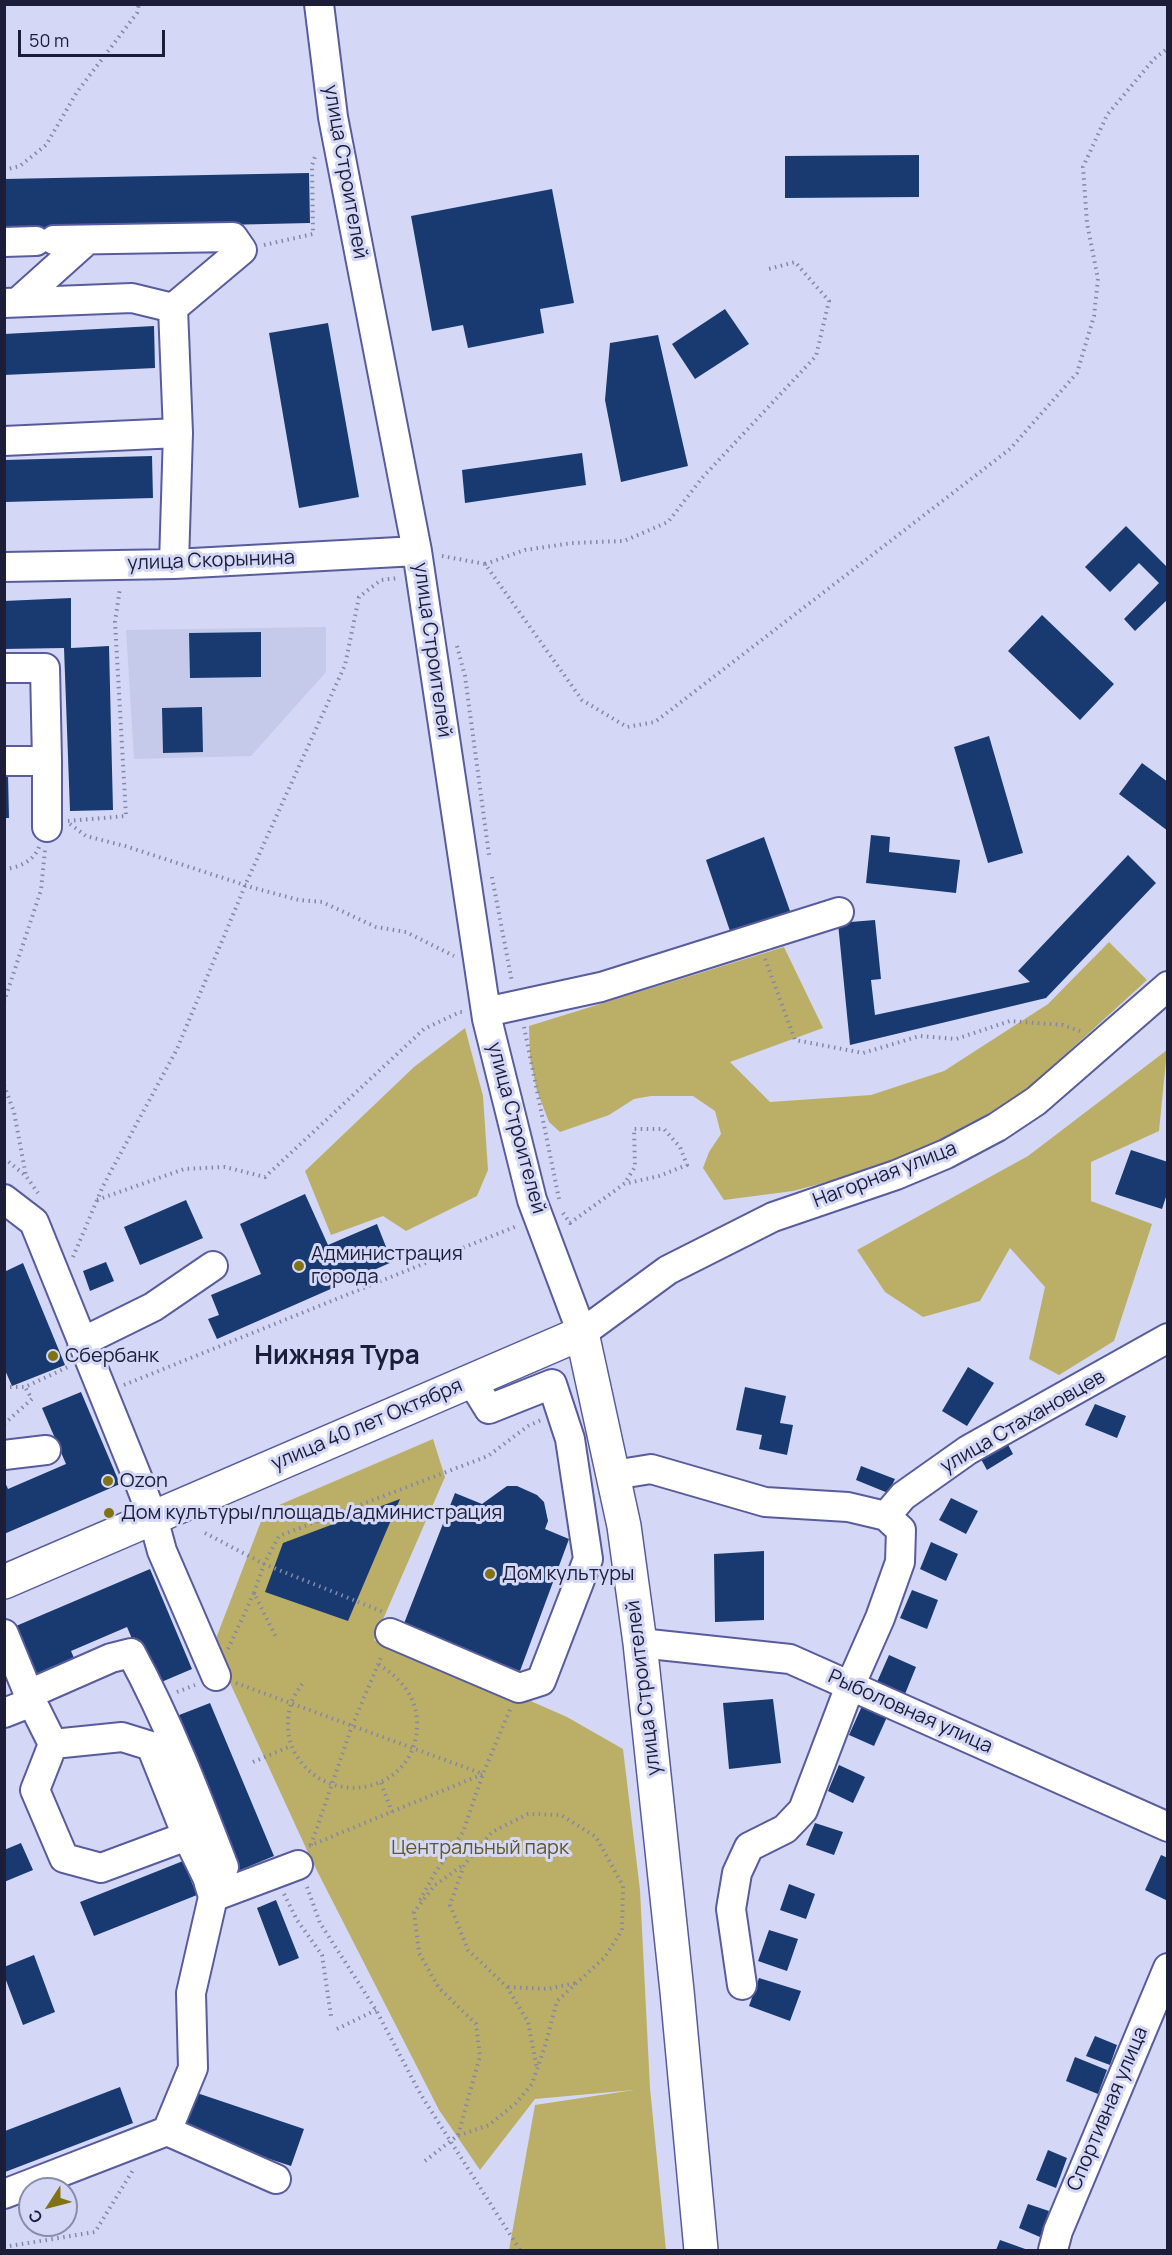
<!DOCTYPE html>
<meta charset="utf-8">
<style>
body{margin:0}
#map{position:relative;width:1172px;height:2255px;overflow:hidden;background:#d4d8f6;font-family:Manrope,sans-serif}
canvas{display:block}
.frame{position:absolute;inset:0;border:6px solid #1c1d39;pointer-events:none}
.north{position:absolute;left:18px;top:2177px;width:60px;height:60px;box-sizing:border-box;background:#d4d8f6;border:2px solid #8a8daa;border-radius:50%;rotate:234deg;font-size:16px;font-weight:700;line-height:24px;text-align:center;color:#1c1d39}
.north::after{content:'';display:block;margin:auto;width:21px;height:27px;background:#817213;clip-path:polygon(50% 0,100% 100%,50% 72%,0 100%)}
.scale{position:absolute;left:18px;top:30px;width:147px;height:27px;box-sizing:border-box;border:3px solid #1c1d39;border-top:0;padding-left:8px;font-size:18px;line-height:21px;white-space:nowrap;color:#1c1d39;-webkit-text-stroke:4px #d4d8f6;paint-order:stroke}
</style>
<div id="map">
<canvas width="1172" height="2255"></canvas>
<div class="frame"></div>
<div class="north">С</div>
<div class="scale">50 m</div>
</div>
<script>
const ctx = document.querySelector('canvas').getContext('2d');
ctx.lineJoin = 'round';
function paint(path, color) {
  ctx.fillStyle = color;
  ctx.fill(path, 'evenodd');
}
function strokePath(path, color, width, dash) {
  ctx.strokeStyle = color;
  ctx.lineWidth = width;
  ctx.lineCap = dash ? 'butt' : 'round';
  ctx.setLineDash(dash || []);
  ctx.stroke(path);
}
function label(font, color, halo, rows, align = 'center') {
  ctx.font = font + ' Manrope,sans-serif';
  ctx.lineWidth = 6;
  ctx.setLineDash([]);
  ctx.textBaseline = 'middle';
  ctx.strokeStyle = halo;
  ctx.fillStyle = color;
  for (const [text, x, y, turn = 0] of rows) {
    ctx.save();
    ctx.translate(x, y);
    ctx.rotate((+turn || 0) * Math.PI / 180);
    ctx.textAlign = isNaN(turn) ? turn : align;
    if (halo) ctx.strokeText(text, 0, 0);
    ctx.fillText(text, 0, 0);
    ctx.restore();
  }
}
paint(new Path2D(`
 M326 627V672L251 756 134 759 126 630Z`), '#c6caea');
paint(new Path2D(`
 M1109 942 1147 980 1022 1094 906 1161 793 1191 724 1200 703 1168 709 1152 721 1134 715 1111 693 1096H651L634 1099 609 1115 560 1132 549 1122 537 1091 530 1058 529 1026 784 947 823 1028 730 1062 770 1102 871 1095 944 1071 1048 1004Z
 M465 1028 483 1096 488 1170 477 1196 406 1231 383 1216 331 1235 305 1171 414 1067Z
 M1167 1050 1159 1131 1091 1162V1201L1152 1224 1114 1341 1059 1375 1029 1359 1045 1287 1010 1248 980 1301 923 1317 885 1292 857 1250 1028 1156Z
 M433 1439 445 1477 374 1640 517 1695 567 1717 623 1749 640 1890 650 2088 666 2250H509L535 2105 634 2090 535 2099 480 2170 439 2110 311 1859 213 1646 265 1511Z`), '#bbaf68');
paint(new Path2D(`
 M919 155V197L785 198V156Z
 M309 173 310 223 4 230V179Z
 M552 189 574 303 540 309 544 333 468 348 463 325 432 331 411 216Z
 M725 309 749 344 695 379 672 344Z
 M328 323 359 497 299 508 269 333Z
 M154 326 155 368 4 375V334Z
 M658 335 688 466 621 482 605 400 610 343Z
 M582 453 586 485 465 503 462 470Z
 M152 456 153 498 5 502V460Z
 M1126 526 1168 568V599L1135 631 1124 619 1159 583 1139 563 1110 592 1085 567Z
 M71 598V648L109 646 113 810 70 811 64 648 4 649V601Z
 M1042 615 1114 684 1080 720 1008 651Z
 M261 632V677L190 678 189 633Z
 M202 707 203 752 163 753 162 708Z
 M989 736 1023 853 988 863 954 747Z
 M1142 763 1168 782V831L1119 794Z
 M4 774H8L9 818H4Z
 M871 835 890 837 889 852 960 860 956 893 866 883Z
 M764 837 790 911 731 934 706 860Z
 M1128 855 1156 883 1046 998 850 1045 838 923 875 920 881 979 871 980 875 1015 1030 982 1018 971Z
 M1131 1150 1168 1162V1191L1162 1209 1115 1194Z
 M305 1194 328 1245 377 1224 392 1262 217 1339 208 1319 219 1315 211 1295 261 1274 240 1224Z
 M186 1200 203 1238 140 1265 124 1227Z
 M106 1262 114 1281 90 1291 83 1271Z
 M23 1263 65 1365 12 1386 4 1368V1272Z
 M968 1367 994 1383 967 1426 942 1411Z
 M745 1387 786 1396 780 1423 793 1425 787 1455 759 1449 762 1435 736 1430Z
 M81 1392 120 1484 4 1534V1480L8 1489 66 1464 42 1408Z
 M1095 1404 1126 1416 1117 1438 1085 1425Z
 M1004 1437 1013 1454 987 1470 977 1452Z
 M861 1466 895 1479 888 1493 856 1480Z
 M507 1486H517L537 1495 544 1502 548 1521 545 1529 569 1539 520 1671 403 1626 455 1493 482 1504Z
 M951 1498 978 1511 966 1534 939 1520Z
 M400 1499 348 1621 265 1592 283 1543Z
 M931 1542 958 1554 946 1581 920 1569Z
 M764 1551V1620L715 1622 714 1554Z
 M150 1569 192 1669 152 1686 127 1627 71 1651 74 1658 36 1674 16 1626Z
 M912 1590 938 1600 927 1629 900 1618Z
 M889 1655 916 1667 905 1694 877 1682Z
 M773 1699 781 1763 729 1769 723 1703Z
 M210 1703 274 1856 238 1871 174 1717Z
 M862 1706 887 1717 874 1746 849 1735Z
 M839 1765 865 1777 853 1803 828 1791Z
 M815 1823 843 1832 834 1855 806 1845Z
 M21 1843 33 1870 4 1882V1850Z
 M1161 1855 1168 1858V1901L1145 1890Z
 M183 1861 197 1895 94 1936 80 1902Z
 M789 1884 815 1894 806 1919 780 1910Z
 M276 1900 299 1958 279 1966 257 1908Z
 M769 1930 798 1939 787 1971 758 1961Z
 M34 1955 55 2012 23 2025 4 1975V1967Z
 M759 1978 801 1991 790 2021 749 2006Z
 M1095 2036 1117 2045 1110 2065 1086 2056Z
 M1075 2057 1107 2070 1098 2094 1066 2081Z
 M120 2087 133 2123 5 2172V2131Z
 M197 2093 304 2129 291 2166 184 2131Z
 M1048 2150 1067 2158 1056 2188 1036 2180Z
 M1028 2204 1049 2211 1040 2237 1019 2228Z
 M1000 2240 1028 2250H996Z`), '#183a71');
const minor = new Path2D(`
 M319 4 333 117 417 551 487 1019 532 1200 582 1333 668 1270 773 1217 896 1175 946 1154 997 1127 1036 1101 1168 986
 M54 240 233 237 242 250 173 308
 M4 242 36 241
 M18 302 87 240
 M4 303 132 298 173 308 178 433 174 564
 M4 441 178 433
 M4 567 174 564 417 551
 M4 668H45L47 761H4
 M47 827V761
 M486 1012 601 987 839 912
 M4 1199 34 1222 140 1484 153 1518 162 1551 216 1676
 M82 1342 153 1307 213 1266
 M4 1455 46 1450
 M614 1475 651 1469 765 1502 848 1507 886 1516
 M886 1516 903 1496 968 1450 1168 1338
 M390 1633 519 1688 541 1681 588 1559 570 1439 552 1384 489 1409 471 1380
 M4 1634 32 1702 4 1713
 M640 1643 790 1659 1168 1827
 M29 1694 111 1658 131 1653C168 1721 196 1794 224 1867L207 1877
 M32 1702 53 1744
 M187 1836 101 1868 64 1858 35 1790 53 1744 122 1737 151 1746 187 1836 207 1877 213 1897
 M742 1985 731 1909 737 1873 749 1847 785 1829 803 1810 850 1686 880 1618 900 1562 901 1530 886 1516
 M167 2131 276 2179
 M4 2194 167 2131 193 2068 191 1993 213 1897 298 1865
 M1053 2250 1058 2231 1168 1968`);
const major = new Path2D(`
 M4 1582 582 1333 624 1526 640 1643 677 1991 701 2250`);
strokePath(minor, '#585c9d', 32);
strokePath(major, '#585c9d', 36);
strokePath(new Path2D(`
 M4 170 20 166 46 145 77 92 137 13 139 4
 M264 245 313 234 312 165 316 154
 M442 556 485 564 582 700 627 727 655 722 1010 449 1077 373 1094 316 1098 279 1087 223 1083 167 1107 115 1154 59 1168 48
 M485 564 525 550 572 543 624 541 668 522 702 478 816 356 829 301 795 262 765 270
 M457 646 465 676 489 855
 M68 821 126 816 115 622 120 588
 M70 824 86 836 125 846 254 888 299 900 322 902 376 927 406 932 454 956
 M4 869C18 868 34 861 39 847
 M492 877 512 982
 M765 959 795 1040 863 1053 920 1036 956 1039 1010 1021 1063 1025 1080 1031
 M4 1002 41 890 45 850
 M524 1027 559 1199
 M4 1085 14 1112 26 1176
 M4 1158 26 1176 38 1193
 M97 1200 184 1169 225 1167 265 1177 424 1029 460 1012H464
 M563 1213 570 1223 624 1184 659 1176 687 1165 680 1147 664 1129H634L635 1167 624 1184
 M73 1257 103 1186 177 1049 247 881 345 665 359 597 381 580 399 578
 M124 1385 517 1226
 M4 1387H25L68 1367
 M4 1424 32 1399 25 1387
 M205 1533 264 1564 383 1612
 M254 1593 264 1564 279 1536 488 1456 528 1426 541 1420
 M228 1649 254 1593 277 1639
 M236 1683 483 1774 309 1846
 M302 1684C298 1690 293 1697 291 1704 286 1720 287 1739 295 1753 328 1812 419 1792 417 1722 416 1695 400 1678 378 1664
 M177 1692 195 1685
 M253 1762 291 1746
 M381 1783 392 1812
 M311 1845 352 1726 382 1655
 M307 1887 320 1923 376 2010 421 2095 520 2250
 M284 1894 297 1920 322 1955 331 2016
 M420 1900 435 1873 463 1832 483 1774 511 1707
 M508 1987 548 1989 575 1983
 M337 2029 376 2010
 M458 2135 480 2056 476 2024 439 1988 419 1953 414 1912 434 1886 463 1865
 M425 2161 457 2136 489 2125 516 2103 532 2084 545 2046 557 2001 605 1957 622 1930 623 1886 596 1837 561 1815 528 1814 492 1832 464 1865 450 1905 468 1950 507 1987 528 2022 537 2069
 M4 2247 95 2232 133 2170`), '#8588a5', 4, [1.5, 4.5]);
strokePath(minor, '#fff', 28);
strokePath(major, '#fff', 33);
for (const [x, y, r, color] of [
 [299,1266,6,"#817213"],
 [53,1356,6,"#817213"],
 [108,1481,6,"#817213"],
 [109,1513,6,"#817213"],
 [490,1574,6,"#817213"]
]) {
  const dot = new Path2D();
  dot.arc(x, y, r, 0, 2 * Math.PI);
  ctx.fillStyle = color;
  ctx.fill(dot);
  strokePath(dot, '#d4d8f6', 2);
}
label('20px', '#1c1d39', '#d4d8f6', [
 ["улица Строителей",345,172,80],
 ["улица Скорынина",211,561,-2],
 ["улица Строителей",432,650,82],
 ["улица Строителей",516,1128,75],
 ["Нагорная улица",885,1175,-21],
 ["улица Стахановцев",1023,1422,-30],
 ["улица 40 лет Октября",367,1425,-23],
 ["улица Строителей",644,1688,-97],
 ["Рыболовная улица",910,1712,24],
 ["Спортивная улица",1108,2109,-67]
]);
label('20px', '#1c1d39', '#d4d8f6', [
 ["Администрация",311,1254],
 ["города",311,1277],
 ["Сбербанк",65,1356],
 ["Ozon",120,1481],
 ["Дом культуры/площадь/администрация",121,1513],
 ["Дом культуры",502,1574]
], 'left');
label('20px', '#605827', '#d4d8f6', [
 ["Центральный парк",480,1848]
]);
label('bold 26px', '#1c1d39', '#d4d8f6', [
 ["Нижняя Тура",337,1357]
]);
</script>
